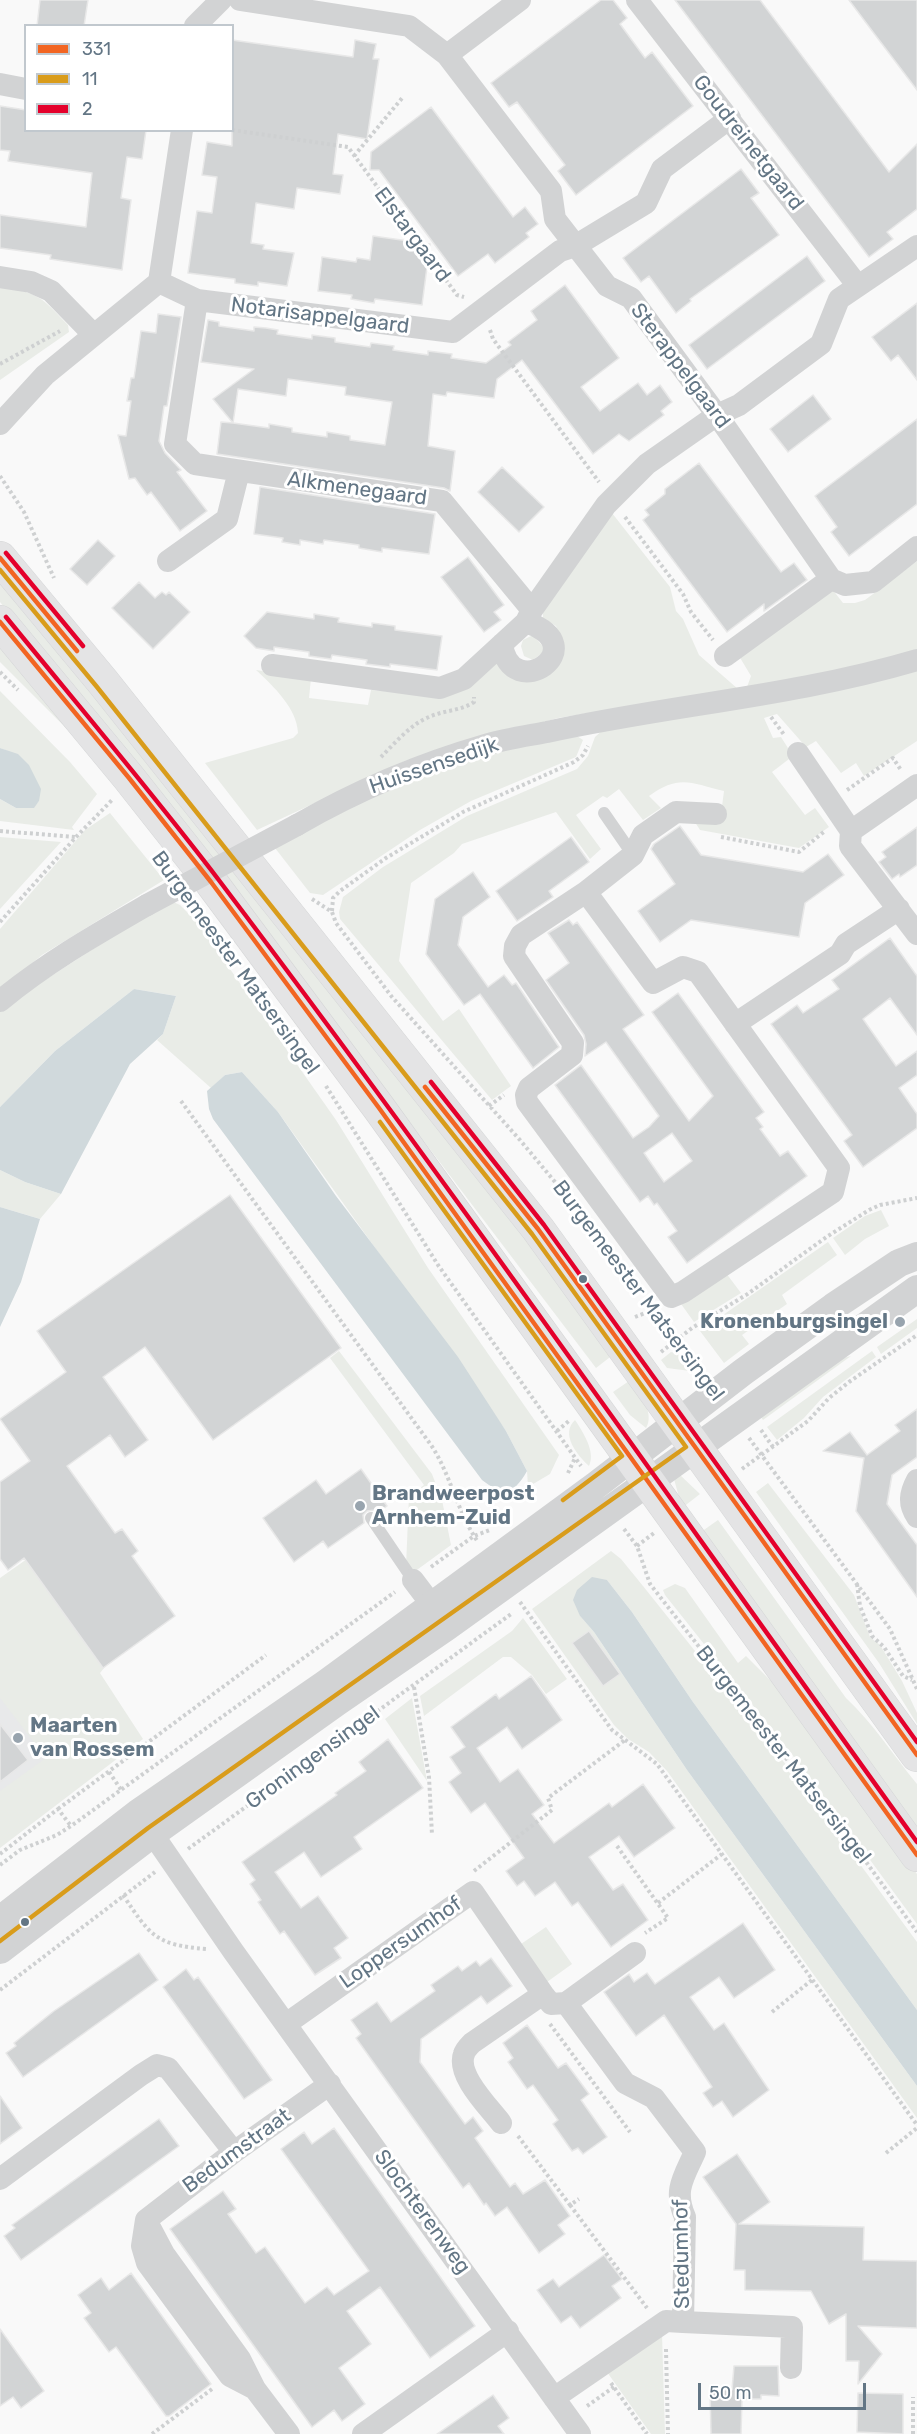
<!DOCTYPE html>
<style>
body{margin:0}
#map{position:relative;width:917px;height:2434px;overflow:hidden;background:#f9f9f9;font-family:Rubik,sans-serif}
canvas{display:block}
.legend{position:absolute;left:24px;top:24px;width:210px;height:108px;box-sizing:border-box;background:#fff;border:2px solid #c1c8ce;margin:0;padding:8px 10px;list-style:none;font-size:18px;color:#637685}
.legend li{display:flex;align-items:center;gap:12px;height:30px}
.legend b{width:30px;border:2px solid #c1c8ce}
.scale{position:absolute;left:698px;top:2383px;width:168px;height:27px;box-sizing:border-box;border:3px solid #637685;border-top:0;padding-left:8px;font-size:18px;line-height:21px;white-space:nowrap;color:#637685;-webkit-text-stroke:4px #fff;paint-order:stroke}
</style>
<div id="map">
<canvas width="917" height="2434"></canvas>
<ul class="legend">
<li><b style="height:8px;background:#f26522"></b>331</li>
<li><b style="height:8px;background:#d99c1b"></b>11</li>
<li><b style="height:8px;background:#e4002b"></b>2</li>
</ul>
<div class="scale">50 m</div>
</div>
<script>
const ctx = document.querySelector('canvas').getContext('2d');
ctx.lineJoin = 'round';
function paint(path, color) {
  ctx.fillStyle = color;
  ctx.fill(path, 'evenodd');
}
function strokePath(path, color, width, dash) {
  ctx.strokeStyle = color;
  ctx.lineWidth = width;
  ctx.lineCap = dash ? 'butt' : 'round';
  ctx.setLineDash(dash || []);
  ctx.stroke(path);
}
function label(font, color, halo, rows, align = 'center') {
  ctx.font = font + ' Rubik,sans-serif';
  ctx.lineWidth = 6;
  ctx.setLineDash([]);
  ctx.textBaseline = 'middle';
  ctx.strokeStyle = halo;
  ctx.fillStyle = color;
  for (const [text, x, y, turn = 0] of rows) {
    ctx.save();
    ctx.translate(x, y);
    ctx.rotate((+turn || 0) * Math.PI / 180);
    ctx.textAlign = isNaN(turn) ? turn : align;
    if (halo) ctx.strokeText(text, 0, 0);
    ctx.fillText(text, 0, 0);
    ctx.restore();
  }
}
paint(new Path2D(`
 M0 1689 72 1788 0 1843Z`), '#e8e9ea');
paint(new Path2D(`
 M0 287C40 293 41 297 68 325L69 332 0 380Z
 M612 513 670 587 676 611 683 619 699 655 738 689 558 718 407 760 257 830 205 763 293 738 298 733C297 708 273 686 256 670L311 678 309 698 368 705 371 690 408 693 501 658 515 675 563 643 556 626 543 618V606Z
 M917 561V652L850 670 747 687 751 676 739 656 829 585 843 603H855L865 600Z
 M0 577 283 927 614 1354 596 1368 303 982 0 602Z
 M533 635 546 650 533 660 524 656 521 646 523 640Z
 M0 644 82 744 0 662Z
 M917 668V741L864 776 856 763 841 773 816 741 806 747 777 714 764 718 773 738 781 737 793 756 772 772 805 815 815 808 829 827 799 848 700 830 693 819 720 822 724 791C691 783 679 774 649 796L661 808 643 820 619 789 607 798 603 796 576 815 601 849 590 859 556 812 462 844 454 853 411 883 399 961 443 1021 459 1009 511 1086 492 1100 340 919 339 912 343 897 383 867 467 816 577 769 588 756 595 737 607 726Z
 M0 691 70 762 97 794 72 827 74 830 0 821V799L16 808H33L39 801C30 770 33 760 0 748Z
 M571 732 583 740 576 757 471 801 420 830 323 895 310 893 275 848 309 827 438 765Z
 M110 813 164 880 42 955 0 990V929L85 830Z
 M0 837 61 842 0 909Z
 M169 900 180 905 197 922 336 1120 428 1268 559 1455 550 1474 528 1487 527 1471 506 1431 278 1112 242 1072 225 1075 211 1088 157 1040 163 1034 176 996 134 989 55 1051 0 1107V1009Z
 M0 1170 25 1182 61 1194 40 1219 0 1207Z
 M881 1210 889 1226 865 1239 845 1255 833 1238 865 1216Z
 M828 1242 837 1255 782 1295 787 1304 742 1335 749 1344 724 1363 700 1331Z
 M726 1273 741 1293 694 1322 681 1304Z
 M917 1319V1328L881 1354 877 1347Z
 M339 1351 432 1474 442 1500 451 1545 410 1575 406 1566 409 1496 424 1485 330 1358Z
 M872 1351 876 1357 823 1397 804 1418 777 1440 767 1427Z
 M671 1352 679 1354 690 1371 667 1368 661 1360Z
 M851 1356 763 1420 757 1411 831 1361Z
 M632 1379C640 1392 655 1414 646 1428L630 1415 613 1392Z
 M575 1420C583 1432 596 1452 589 1466 577 1455 560 1434 575 1420Z
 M679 1474 700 1494 682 1508 674 1479Z
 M768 1483 854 1595 870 1637 880 1645 902 1681 917 1713V1724L879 1663 756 1492Z
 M88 1516 50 1589 105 1667 100 1673 143 1739 0 1848V1791L46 1758 0 1698V1578Z
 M718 1520 846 1698C873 1723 893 1755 917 1784V1832L701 1532Z
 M611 1551 621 1559 643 1586 799 1781 917 1942V2010L693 1702 632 1612 607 1580 580 1616 594 1632 687 1770 917 2086V2118L667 1771 649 1752 628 1739 614 1725 532 1609Z
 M675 1584 685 1588 738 1663 746 1656 780 1690 917 1874V1924L805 1771 665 1595 663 1590Z
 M523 1618 567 1679 546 1694 532 1675 511 1657H503L424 1716 420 1696 512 1631Z
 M412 1698 427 1781 385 1719Z
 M546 1927 572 1964 547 1982 521 1944Z
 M662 2334 665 2434H651L607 2372Z`), '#e9ece7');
paint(new Path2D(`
 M0 748 18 754 29 765 41 789 39 801 34 808H16L0 799Z
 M134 989 176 996 163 1034 130 1064 61 1194 25 1182 0 1170V1107L55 1051Z
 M242 1072 278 1112 336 1196 458 1357 506 1431 527 1471C514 1494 504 1497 482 1480L213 1119 209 1109 207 1091 225 1075Z
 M0 1207 40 1219 21 1282 0 1327Z
 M592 1577 607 1580 632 1612 693 1702 917 2010V2086L687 1770 594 1632 580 1616 573 1600 577 1590Z`), '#d0d9dc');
const building = new Path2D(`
 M40 0H88L84 26H37Z
 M601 0H613L627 18 620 24 645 58 652 52 693 106 576 195 558 171 565 165 539 131 517 102 509 107 491 83Z
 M675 0H760L889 172 917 144V209L887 232 893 239 869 257Z
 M849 0H917V90L873 32Z
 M232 40 353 57 355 40 376 44 373 59H379L367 139 338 134 333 174 343 175 340 194 297 188 294 209 256 203 251 243 264 245 263 249 294 253 287 286 258 282V286L235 283V279L188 273 197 211 212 213 217 177 202 175 207 142 232 146Z
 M0 106 26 110V130H146L142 159 127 157 121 198 131 200 122 270 50 259 51 255 0 248V215L86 227 92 173 8 161 10 151 0 150Z
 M431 107 513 217 525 207 538 224 526 233 529 237 495 263 488 254 458 276 379 170H370L371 152Z
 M741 169 759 193 751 198 779 235 690 299 691 301 676 313 649 276 641 282 623 258Z
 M373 236 430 244 422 305 375 299 374 303 351 299 352 295 318 291 322 257 356 262 357 258 370 260Z
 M807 256 825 281 707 369 689 345Z
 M565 285 619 358 581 387 600 411 638 383 647 395 660 385 672 402 661 411 664 415 629 441 619 434 593 454 522 360 497 379 494 398 447 392 446 396 433 394 428 446 455 451 450 491 444 488 217 454 221 422 233 423 213 399 254 369 201 362 208 320 219 322V326L254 331V327L266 328 278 330 277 334 312 339V335L335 338V342L370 347 371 343 394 346 393 350 428 355V351L452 354 451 358 486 363 511 345 508 342 537 320 531 311ZM288 379 346 387 345 395 392 402 385 445 350 440V436L327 432V437L292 432V428L269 424V428L233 423 238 389 286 396Z
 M917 303V380L898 355 891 361 872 337Z
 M158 314 181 317 167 406H164L159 441 165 453 181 470 177 472 207 511 180 531 151 492 147 495 135 478 129 479 118 435 126 436 131 401H127L131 378H134L141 331 156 333Z
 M813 395 831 419 788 452 770 429Z
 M917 419V504L849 556 831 532 837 527 815 496Z
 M699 463 781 572 794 563 807 580 764 611V604L727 632 643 520 649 515 645 510 665 494V489Z
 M502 467 544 507 519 532 478 492Z
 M260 487 435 514 429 554 382 548V552L359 548V545L324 540 323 544 300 540V545L282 542 283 538 254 534Z
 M98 540 115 556 87 585 70 569Z
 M468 557 504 605 494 612 501 620 484 632 441 577Z
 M139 582 155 598 162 592 166 595 169 592 190 612 153 649 112 608Z
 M267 612 314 619V614L339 618 338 622 372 627V623L395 626V630L442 636 437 670 390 664V667L366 664 367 660 332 655 331 659 309 656V652L274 647V651L256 648 244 636Z
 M680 826 701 855 803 872 828 854 844 875 805 903 799 937 691 920 660 942 638 911 675 884 651 849 654 844Z
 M917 827V865L900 877 899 874 892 879 879 862 886 857 882 852Z
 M571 837 589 862 549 891 553 897 517 921 496 891Z
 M473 872 490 897 463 917 458 945 488 987 504 975 512 985 516 983 559 1047 533 1068 480 994 464 1005 426 954 435 899Z
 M569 920 573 925 577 922 644 1015 623 1029 689 1121 713 1096 652 1012 678 993 764 1112 756 1118 763 1127 760 1129 780 1156 788 1151 807 1176 687 1263 668 1237 677 1231 657 1203 654 1205 648 1196 640 1202 555 1085 581 1065 633 1138 649 1127 659 1116 606 1042 585 1056 586 1044 584 1035 546 980 569 963 548 933ZM672 1133 692 1161 664 1182 644 1153Z
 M890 938 917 976V1035L890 998 863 1019 896 1066 917 1051V1075L899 1088 917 1114V1128L863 1167 844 1141 852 1135 771 1024 797 1005 803 1013 839 989 832 980Z
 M230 1195 341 1348 213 1440 145 1347 103 1377 148 1440 125 1457 110 1435 67 1466 115 1533 122 1529 138 1551 132 1556 175 1616 103 1668 24 1558 8 1570 0 1559V1482L30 1461 0 1419 66 1372 37 1331Z
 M917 1409V1457L892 1475 887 1504 917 1545V1597L856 1511 864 1458 823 1451 850 1432 867 1455 900 1431 895 1425Z
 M361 1469 387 1506 378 1513 374 1510 367 1511 363 1515 364 1523 328 1548 323 1541 294 1562 263 1518 316 1480 326 1494Z
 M589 1631 620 1674 603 1686 572 1643Z
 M531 1676 562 1720 522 1749 507 1727 477 1748 500 1782 518 1769 544 1805 532 1814 554 1843 609 1803 612 1807 643 1784 675 1828 634 1857 619 1836 589 1857 613 1890 623 1884 648 1920 611 1947 578 1902 572 1906 555 1882 535 1896 524 1881 517 1886 506 1871 524 1858 485 1803 471 1813 449 1782 461 1773 450 1757 465 1747 451 1727 496 1694 499 1699Z
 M0 1724 28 1760 0 1782Z
 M388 1739 423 1788 354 1837 362 1849 321 1877 304 1852 275 1872 301 1908 318 1896 348 1938 334 1948 341 1958 315 1975 284 1931 280 1934 258 1902 261 1900 250 1884 255 1880 242 1862 337 1795 335 1793 366 1771 359 1762Z
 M743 1923 775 1970 734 1998 719 1977 690 1997 714 2030 724 2023 769 2090 733 2117 722 2101 713 2107 703 2093 712 2087 664 2015 636 2036 604 1992 629 1974 634 1982 647 1973 655 1984Z
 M139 1953 158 1980 23 2077 6 2053 16 2046 14 2043 54 2011Z
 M491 1958 512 1986 487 2004 481 1996 421 2039 420 2062 465 2124 473 2117 483 2131 475 2138 510 2187 515 2183 523 2194 545 2180 570 2216 558 2225 565 2234 539 2253 507 2207 495 2216 486 2203 484 2205 469 2183 463 2188 356 2038 361 2034 351 2020 377 2002 391 2022 435 1991 431 1985 458 1966 462 1971 476 1961 480 1966Z
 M186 1969 194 1980 198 1977 272 2080 244 2099 163 1987Z
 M527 2025 558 2068 566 2063 589 2094 581 2100 607 2137 583 2154 578 2148 572 2151 553 2124 558 2120 533 2085 527 2089 508 2062 513 2058 503 2043Z
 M0 2096 22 2128 0 2144Z
 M159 2119 179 2146 21 2260 4 2236 15 2228 12 2225Z
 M334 2128 475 2326 430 2358 380 2287 347 2311 371 2344 339 2368 365 2404 342 2421 334 2410 312 2427 170 2229 223 2191 236 2209 228 2214 256 2253 265 2247 305 2303 327 2287 334 2295 369 2271 281 2149 304 2132 312 2144Z
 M737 2154 770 2202 739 2224 864 2227 863 2260 917 2261V2328L858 2326 882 2354 858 2384 859 2361H846V2314L829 2324 811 2291 745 2290V2270H734L736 2224 703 2177Z
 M604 2255 622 2279 612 2286 621 2298 580 2328 571 2316 561 2323 537 2290 553 2279 559 2287Z
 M131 2273 211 2384 169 2416H166L116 2347 109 2352 84 2318 91 2313 78 2295 101 2278 109 2290Z
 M0 2329 44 2391 21 2408 13 2397 0 2406Z
 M734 2366H778L779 2396 761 2395V2399H742L741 2434H711L710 2390H732Z
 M858 2393 903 2394V2434L857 2432Z
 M493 2395 509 2418 498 2426 504 2434H437Z`);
paint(building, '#d2d4d5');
strokePath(building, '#e8e8e8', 1.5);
const secondary = new Path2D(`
 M0 558 103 682 538 1229 917 1755
 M0 622 129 778 211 882 379 1108 917 1855`);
strokePath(secondary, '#d5d6d7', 34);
strokePath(new Path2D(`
 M232 130 348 147 457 295 464 297
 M354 156 403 97
 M490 330 493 339 599 482
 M0 364 60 331
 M0 476 24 512 54 578
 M625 517 683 594 691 612 713 640
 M0 672 18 690
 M771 717 785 736
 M381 757C395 743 411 724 429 717 444 710 461 711 474 702V697
 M847 790 893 758 901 770
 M0 831 76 837
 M721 837 799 852 825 831
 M312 899 332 912 336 923 392 997 520 1140 560 1188
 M332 911 333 898 340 891 386 858 463 812 574 762 583 755 588 746
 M0 922 76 837 113 799
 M326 1086 438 1265 581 1466
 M181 1101 431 1445C451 1475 457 1512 478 1542
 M489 1106 504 1095
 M635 1317 653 1310
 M660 1318 702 1374
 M661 1352 692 1328 746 1295 828 1236 869 1210 880 1205 917 1198
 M761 1430 773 1447
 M557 1431 570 1420
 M749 1438 890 1629 917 1689
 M742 1469 808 1421 829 1398 849 1382 917 1335
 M568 1473 575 1458
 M624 1529 637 1546 650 1584 853 1844 917 1932
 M637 1546 654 1533
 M431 1567 474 1536 490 1530
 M857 1584 860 1606 872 1636 884 1647 903 1676 912 1680
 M520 1602 612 1730 657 1764 917 2125
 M414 1687 429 1777 432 1835
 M109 1772 122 1791
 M58 1809 266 1655
 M617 1846 668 1918 645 1933
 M188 1849 511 1614
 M0 1854 58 1809 71 1826
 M0 1865 20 1850 57 1835 71 1826 395 1592
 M474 1871 552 1810 548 1798 625 1740
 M123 1895C150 1935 155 1945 206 1949
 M658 1903 722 1854
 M0 1990 155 1872
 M772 2012 812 1980
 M550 2024 630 2132
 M518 2136 570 2205 579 2199
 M886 2153 917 2128
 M570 2205 647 2308
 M666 2349 668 2434
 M611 2383 647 2434
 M587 2406 614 2387
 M152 2434 212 2389
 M913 2434V2397`), '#ced0d1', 4, [3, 3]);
strokePath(new Path2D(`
 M604 813 633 855
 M371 1518 413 1580`), '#d2d3d4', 12);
strokePath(new Path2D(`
 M240 0 409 26 447 55 551 191 555 219 607 286 631 298 717 415 831 579 845 585 873 582 917 547
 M637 0 858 286
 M195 26 221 0
 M447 55 520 0
 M0 84 26 89
 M0 277 31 282 51 291 93 334
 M159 282 197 300 453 332 560 251 575 246 646 203 662 169 730 118
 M197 300 175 444 195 464 442 501 532 610
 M0 424 45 375 159 282 182 130
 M168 561 227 519 239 471
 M502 644C511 706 597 647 526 622
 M725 656 831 579
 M272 665 440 688 464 679 526 622 532 610 606 505 647 464 717 415 739 405 821 344 839 299 917 246
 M798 753 851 831 850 846 917 934
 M297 825C356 791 419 764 485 745 505 739 526 736 547 732 670 705 796 696 917 660
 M851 831 917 785
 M586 892 521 935 515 946 514 956 573 1043 572 1055 529 1088 526 1095 527 1102 671 1297 683 1292 833 1192 839 1168 698 972 683 967 653 983 586 892 633 855 643 835 676 812 716 814
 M0 1001C46 963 95 935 147 905
 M735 1024 840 954 846 944 899 909
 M917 1480C910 1493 908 1504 917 1517
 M413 1580 441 1617
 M143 1820 233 1951 580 2434
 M566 2003 635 1953
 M286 2024 473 1892 543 1994
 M501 2123C489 2107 456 2075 464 2054 465 2050 469 2046 472 2043L543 1994 551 2004 566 2003 625 2083 654 2098 695 2152C684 2177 673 2190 685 2217L683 2322 792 2327 791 2368
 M0 2179 141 2075 157 2065 168 2068 234 2152
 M146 2220 164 2254 240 2359 255 2389 289 2434
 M255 2389 230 2376 147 2263 142 2246 146 2220 234 2152 330 2084
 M554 2398 666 2321 683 2322
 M363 2434 508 2331`), '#d2d3d4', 22);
strokePath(new Path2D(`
 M0 1920 138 1813 325 1684 595 1486 743 1372 833 1307 899 1263 917 1256
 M0 1950 152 1834 337 1702 448 1626 917 1289`), '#d2d3d4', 28);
strokePath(secondary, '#e4e4e5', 33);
strokePath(new Path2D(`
 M147 905 297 825`), '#d2d3d4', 22);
strokePath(new Path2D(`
 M0 558 77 651
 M0 622 129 778 211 882 379 1108 917 1855
 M425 1087 538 1229 917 1755`), '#f26522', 4.5);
strokePath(new Path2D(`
 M0 570 97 687 532 1234 686 1447 148 1828 0 1941
 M380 1122 622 1456 563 1500`), '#d99c1b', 4.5);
strokePath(new Path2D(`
 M6 553 83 646
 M6 617C77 704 150 790 218 879 458 1195 685 1521 917 1842
 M431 1082 544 1225 917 1742`), '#e4002b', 4.5);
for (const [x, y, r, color] of [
 [583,1279,5,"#637685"],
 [900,1322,6,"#98a4ae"],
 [360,1506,6,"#98a4ae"],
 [18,1738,6,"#98a4ae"],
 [25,1922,5,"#637685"]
]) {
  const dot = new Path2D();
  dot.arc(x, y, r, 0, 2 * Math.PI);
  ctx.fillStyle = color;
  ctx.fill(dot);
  strokePath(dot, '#fff', 2);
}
label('21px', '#637685', '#fff', [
 ["Goudreinetgaard",748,143,52],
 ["Elstargaard",412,235,53],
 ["Notarisappelgaard",320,316,7],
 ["Sterappelgaard",680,366,53],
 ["Alkmenegaard",357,489,8],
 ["Huissensedijk",434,766,-19],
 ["Burgemeester Matsersingel",235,963,54],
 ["Burgemeester Matsersingel",638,1291,53],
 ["Burgemeester Matsersingel",783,1755,52],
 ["Groningensingel",313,1758,-36],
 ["Loppersumhof",401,1943,-35],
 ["Bedumstraat",237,2151,-36],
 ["Slochterenweg",422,2212,54],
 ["Stedumhof",682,2254,-91]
]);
label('bold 21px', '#637685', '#fff', [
 ["Kronenburgsingel",888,1322,"right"],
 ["Brandweerpost",372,1494],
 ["Arnhem-Zuid",372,1518],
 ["Maarten",30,1726],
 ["van Rossem",30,1750]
], 'left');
</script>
